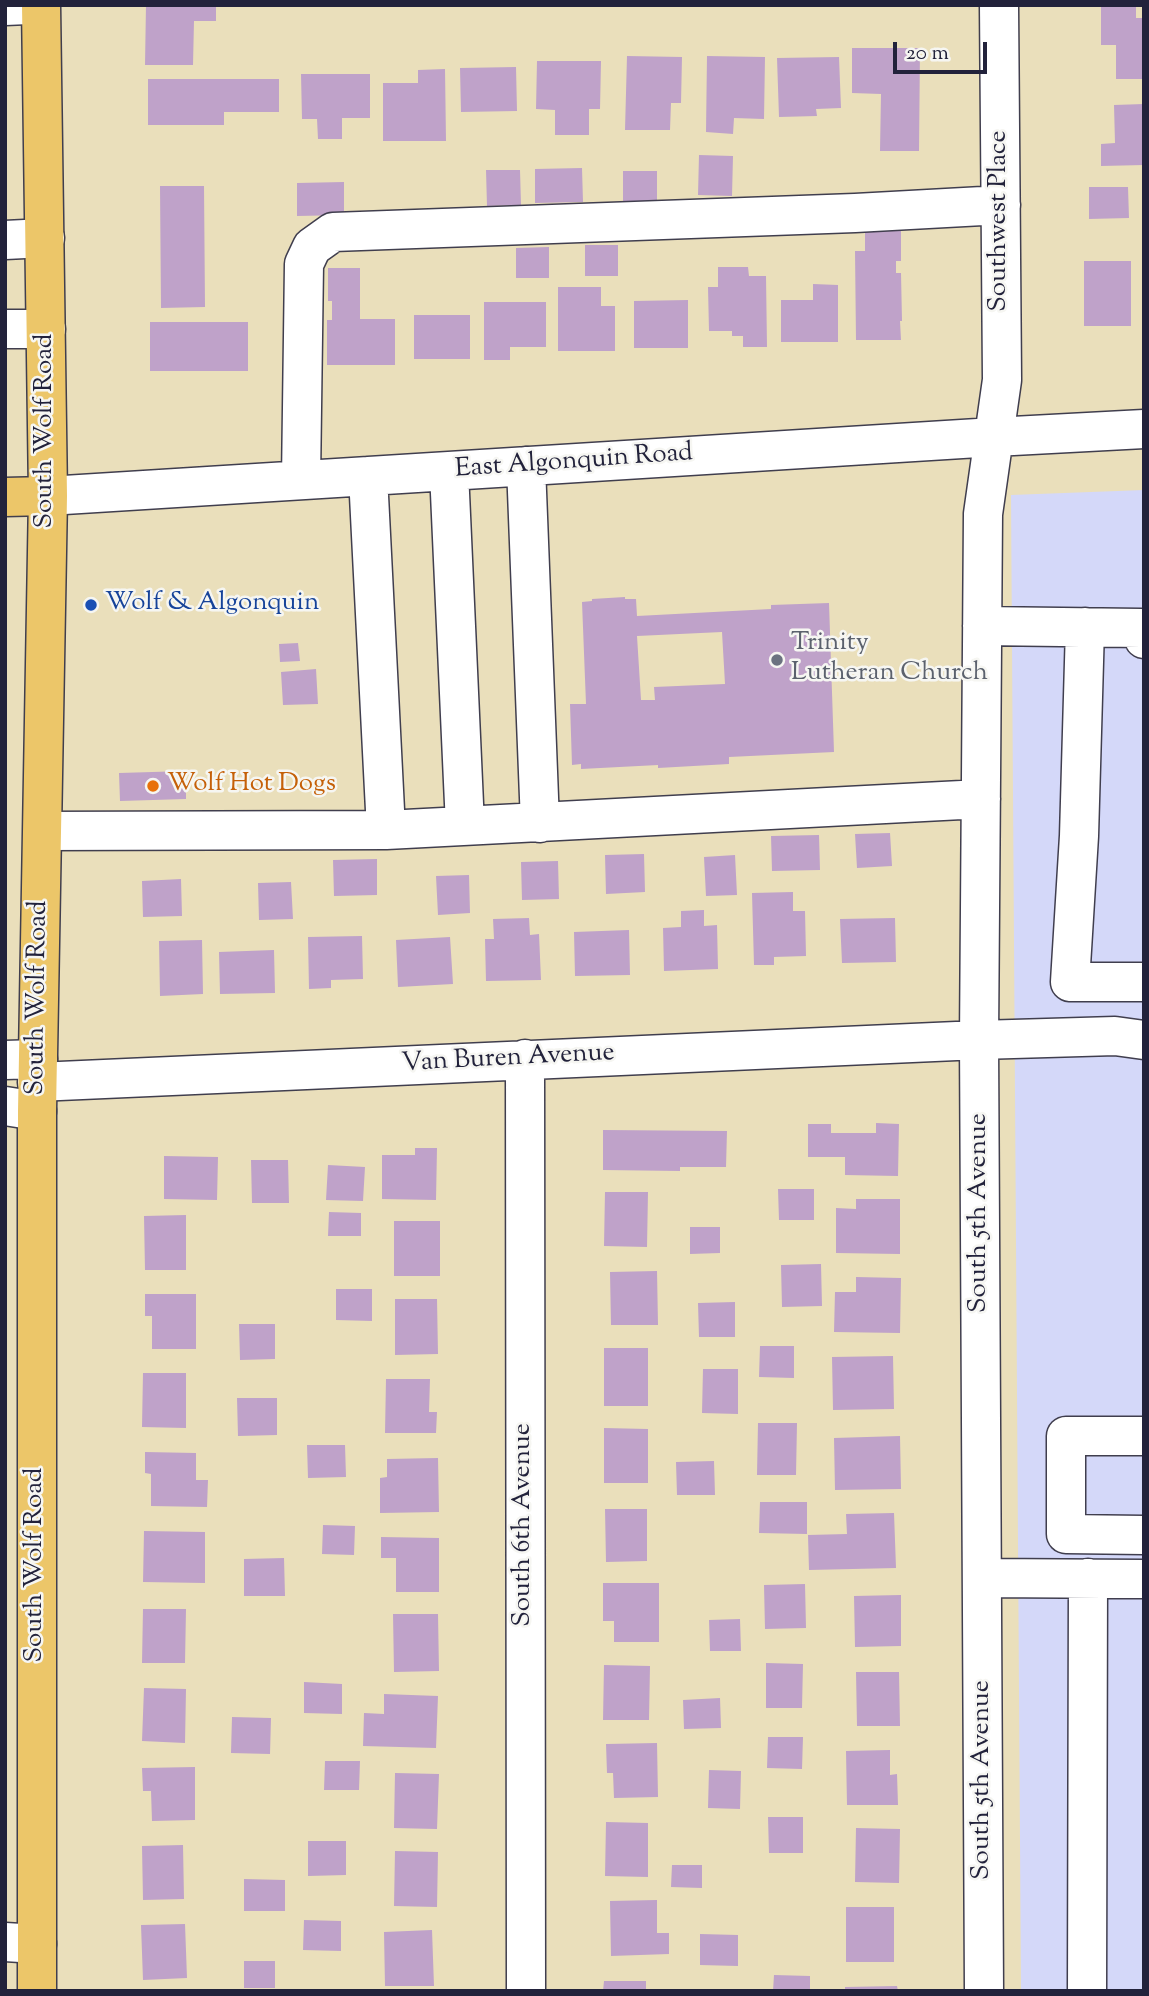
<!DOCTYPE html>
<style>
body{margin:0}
#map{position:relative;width:1149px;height:1996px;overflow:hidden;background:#eadfbb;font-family:"Sorts Mill Goudy",serif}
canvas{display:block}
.frame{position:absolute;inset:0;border:7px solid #22223b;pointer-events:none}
.scale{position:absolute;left:893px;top:42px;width:94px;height:32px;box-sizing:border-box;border:4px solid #22223b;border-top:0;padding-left:9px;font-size:21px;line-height:24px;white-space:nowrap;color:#22223b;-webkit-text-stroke:5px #f6f6f2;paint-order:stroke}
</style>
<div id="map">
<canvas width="1149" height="1996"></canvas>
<div class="frame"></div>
<div class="scale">20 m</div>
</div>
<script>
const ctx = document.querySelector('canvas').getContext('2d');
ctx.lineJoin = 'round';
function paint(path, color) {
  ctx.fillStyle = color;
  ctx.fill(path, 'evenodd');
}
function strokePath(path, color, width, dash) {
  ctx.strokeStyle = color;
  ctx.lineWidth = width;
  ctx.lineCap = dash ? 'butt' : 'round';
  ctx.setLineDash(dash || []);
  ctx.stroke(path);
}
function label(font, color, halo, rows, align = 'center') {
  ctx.font = font + ' "Sorts Mill Goudy",serif';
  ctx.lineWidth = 5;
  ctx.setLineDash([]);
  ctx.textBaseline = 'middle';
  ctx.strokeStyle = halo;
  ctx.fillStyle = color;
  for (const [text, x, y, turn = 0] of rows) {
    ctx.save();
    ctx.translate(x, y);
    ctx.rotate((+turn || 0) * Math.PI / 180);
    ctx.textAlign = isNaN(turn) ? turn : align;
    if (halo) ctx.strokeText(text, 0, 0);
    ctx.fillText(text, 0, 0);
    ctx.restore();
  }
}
paint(new Path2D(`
 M1144 490V1991H1021L1011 495Z`), '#d4d8f9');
paint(new Path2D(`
 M146 5H216V21H194L193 65H145Z
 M1101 5H1136V18H1144V79H1116V45H1101Z
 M852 48H920L919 151H880L881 94 852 93Z
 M627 56 682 57 681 103H671L670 130H625Z
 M707 56 765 57 764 119 734 118 733 134 706 132Z
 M839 57 841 108 816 109 817 116 779 117 777 58Z
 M537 61H601L600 109H589V135H555V110L536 109Z
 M516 67 517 111 461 112 460 68Z
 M445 69 446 141H383V83H418V70Z
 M301 74H370V118H342V139H318L317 119H302Z
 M148 79H279V112H224V125H148Z
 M1144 104V165L1101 166V144L1115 143 1114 105Z
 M699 155 733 156 732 196 698 195Z
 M582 168 583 202 535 203V169Z
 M486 170H520L521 205 487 206Z
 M623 171H657V201H623Z
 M344 182V215L297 216V183Z
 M160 186H204L205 307 161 308Z
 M1089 187H1128L1129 218 1089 219Z
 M865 228H901V261H896V273H901L902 321H900L901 340H856L855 251H865Z
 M585 245H618V276H585Z
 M549 247V278H516V248Z
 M1084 261H1131V326H1084Z
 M718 267H748L749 276H766L767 347H743V336H732V331H709L708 287H718Z
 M328 268H360V319H395V365H327V320H332V301H328Z
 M813 284 838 285V342H781V300H813Z
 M558 287H601V306H615V351H558Z
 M688 300V348H634V301Z
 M484 302H546V347H510V360H484Z
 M414 315H470V359H414Z
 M150 322H248V371H150Z
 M625 597V599H636L637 616 771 609V605L829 603 834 752 729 757V764L658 768V765L581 769V764L572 765 570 704H586L582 602 592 601V599ZM722 632 725 684 654 687 655 700H641L637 636Z
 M298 643 300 661 280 662 279 644Z
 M316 669 318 704 283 705 281 672Z
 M186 771V799L120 801 119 773Z
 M890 833 892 866 857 868 855 834Z
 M819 835 820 870 772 871 771 836Z
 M644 854 645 892 606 894 605 855Z
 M735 855 737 895 706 896 704 857Z
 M377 859V895L334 896 333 860Z
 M558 861 559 899 522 900 521 862Z
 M469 875 470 913 438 915 436 876Z
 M181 879 182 916 143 917 142 881Z
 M291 882 293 919 259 920 258 883Z
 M793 892V911H805L806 956 774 957V965H754L752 893Z
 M704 910V926L717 925 718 969 664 971 663 928 681 927V911Z
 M529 918 530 935 539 934 541 980 486 981 485 939H494L493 919Z
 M895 918 896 962 842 963 840 919Z
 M629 930 630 975 575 976 574 932Z
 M362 936 363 979 331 980V988L309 989 308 937Z
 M450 937 453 984 398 987 396 940Z
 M202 940 203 994 160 996 159 941Z
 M274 950 275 993 220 994 219 952Z
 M876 1123 899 1124 898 1176 845 1175V1157H808V1124H831V1133H876Z
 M603 1130 727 1131 726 1167H680V1171L603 1170Z
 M415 1148H437L436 1200 382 1199V1155H415Z
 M164 1156 218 1157 217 1200 164 1199Z
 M251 1160H288L289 1203H252Z
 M328 1165 365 1167 363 1201 326 1200Z
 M778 1189H814V1220H779Z
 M605 1192H648L647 1247 604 1246Z
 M856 1199H900V1254L836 1253V1208L856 1209Z
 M329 1212 361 1213V1236H328Z
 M186 1215V1270H145L144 1216Z
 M394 1221H440V1276H394Z
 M690 1227H720V1253L690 1254Z
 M821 1264 822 1306 782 1307 781 1265Z
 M657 1271 658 1325H611L610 1272Z
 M856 1277 901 1278 900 1333 834 1332 835 1292H856Z
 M336 1289H372V1321L336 1320Z
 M145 1294H196V1349H152V1316H145Z
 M395 1299H437L438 1354 395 1355Z
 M735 1302V1337H699L698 1303Z
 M239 1324H275V1359L240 1360Z
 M760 1346H794V1378L759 1377Z
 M604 1348H648V1406H604Z
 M893 1356 894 1409 833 1410 832 1357Z
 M703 1369H738V1414L702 1413Z
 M143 1373H186V1428L142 1427Z
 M386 1379H430L429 1412H437L436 1433H385Z
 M237 1398H277V1435L238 1436Z
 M758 1423H797L796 1475H757Z
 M604 1428 648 1429V1483H604Z
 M900 1436 901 1489 835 1490 834 1438Z
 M307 1445H345L346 1477 308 1478Z
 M145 1452 196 1453V1480H208L207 1507 151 1506V1474L145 1473Z
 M438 1458 439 1512 380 1513V1478L387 1477V1459Z
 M714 1461 715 1495H677L676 1462Z
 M760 1502H807V1534L759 1533Z
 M605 1509H647V1561L606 1562Z
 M894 1513 896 1568 809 1570 808 1535 847 1534 846 1514Z
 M323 1525 355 1526 354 1555 322 1554Z
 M144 1531 205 1532V1583L143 1582Z
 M381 1537 439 1538V1592H396V1558H381Z
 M284 1558 285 1596H244V1559Z
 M603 1583H659V1642H614V1621H603Z
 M805 1584 806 1628 765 1629 764 1585Z
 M901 1595V1646L855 1647 854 1596Z
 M143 1609H186L185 1663H142Z
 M393 1614H438L439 1671 394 1672Z
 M740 1619 741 1651H710L709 1620Z
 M766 1663 803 1664 802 1708H766Z
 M604 1665 650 1666 649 1720H603Z
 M856 1672H899L900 1726H857Z
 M304 1682 342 1684V1714L304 1713Z
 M144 1688 186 1689 185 1743 142 1741Z
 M384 1694 438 1696 436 1748 363 1746 364 1713 384 1714Z
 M720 1698 721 1728 684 1729 683 1700Z
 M232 1717 271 1718 270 1754 231 1753Z
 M768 1737H803L802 1769 767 1768Z
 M657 1743 658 1797 614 1798 613 1773H607L606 1744Z
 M890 1750V1775L897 1774 898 1805H847L846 1751Z
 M325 1761H360L359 1790H324Z
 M195 1767V1820L152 1821 151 1791H143L142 1768Z
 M709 1770 741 1771 740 1809 708 1808Z
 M395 1773 439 1774 437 1829 394 1828Z
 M768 1817H803V1853H769Z
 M606 1822 648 1823V1877L605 1876Z
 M856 1828 900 1829 899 1883 855 1882Z
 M308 1841H346V1875L308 1876Z
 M183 1845 184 1899 143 1900 142 1846Z
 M395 1851 438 1852 437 1907 394 1906Z
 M672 1865H702V1888L671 1887Z
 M244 1879 285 1880V1911H244Z
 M657 1900V1933H669V1954L611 1956 610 1901Z
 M846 1907H894V1962H846Z
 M304 1920 341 1921V1951L303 1950Z
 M185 1924 187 1978 143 1980 141 1925Z
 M432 1930 434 1986H385L384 1932Z
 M700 1934 738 1935V1966L700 1965Z
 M244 1961H275V1988H244Z
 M774 1975 810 1976V1991H773Z
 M604 1981H646V1991H603Z
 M897 1986 898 1991H845V1987Z`), '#bfa2c9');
const minor = new Path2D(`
 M5 6 28 5
 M5 240 45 238
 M5 329H46
 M526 466 540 823
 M449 471 465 826
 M368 476 386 830
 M301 480 304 264 312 247 333 232 855 213 1001 205
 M48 496 994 437 1144 429
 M982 626 1141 628 1144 639
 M1085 627 1079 836 1070 982H1144
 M43 831 386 830 981 799
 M525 1059 526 1991
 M5 1060 38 1059
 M37 1082 979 1040 1115 1036 1144 1040
 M5 1106 37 1111
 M1144 1436H1066V1534L1144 1535
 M984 1578 1144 1579
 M5 1942 37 1944
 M984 1991 979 1040 983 514 1002 380 999 5
 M1087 1991 1088 1578`);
const major = new Path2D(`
 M5 497 48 496
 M37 1991V1111L48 496 41 5`);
strokePath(minor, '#403e4e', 41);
strokePath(major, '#403e4e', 41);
strokePath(minor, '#fff', 38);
strokePath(major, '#ecc669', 38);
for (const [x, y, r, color] of [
 [91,605,7,"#1a4fb4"],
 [777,660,7,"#6b7280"],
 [153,786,7,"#e8710a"]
]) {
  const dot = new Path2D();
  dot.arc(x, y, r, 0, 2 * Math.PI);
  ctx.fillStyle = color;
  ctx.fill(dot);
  strokePath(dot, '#f6f6f2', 2.5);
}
label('26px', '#22223b', '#f6f6f2', [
 ["Southwest Place",1001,221,-90],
 ["South Wolf Road",47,431,-90],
 ["East Algonquin Road",574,463,-4],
 ["South Wolf Road",39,998,-89],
 ["Van Buren Avenue",508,1060,-3],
 ["South 5th Avenue",981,1213,-90],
 ["South 6th Avenue",525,1525,-90],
 ["South Wolf Road",37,1565,-90],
 ["South 5th Avenue",984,1780,-90]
]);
label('26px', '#164399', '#f6f6f2', [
 ["Wolf & Algonquin",105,605]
], 'left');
label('26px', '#5b616d', '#f6f6f2', [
 ["Trinity",791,645],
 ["Lutheran Church",791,675]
], 'left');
label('26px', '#c56008', '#f6f6f2', [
 ["Wolf Hot Dogs",167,786]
], 'left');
</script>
